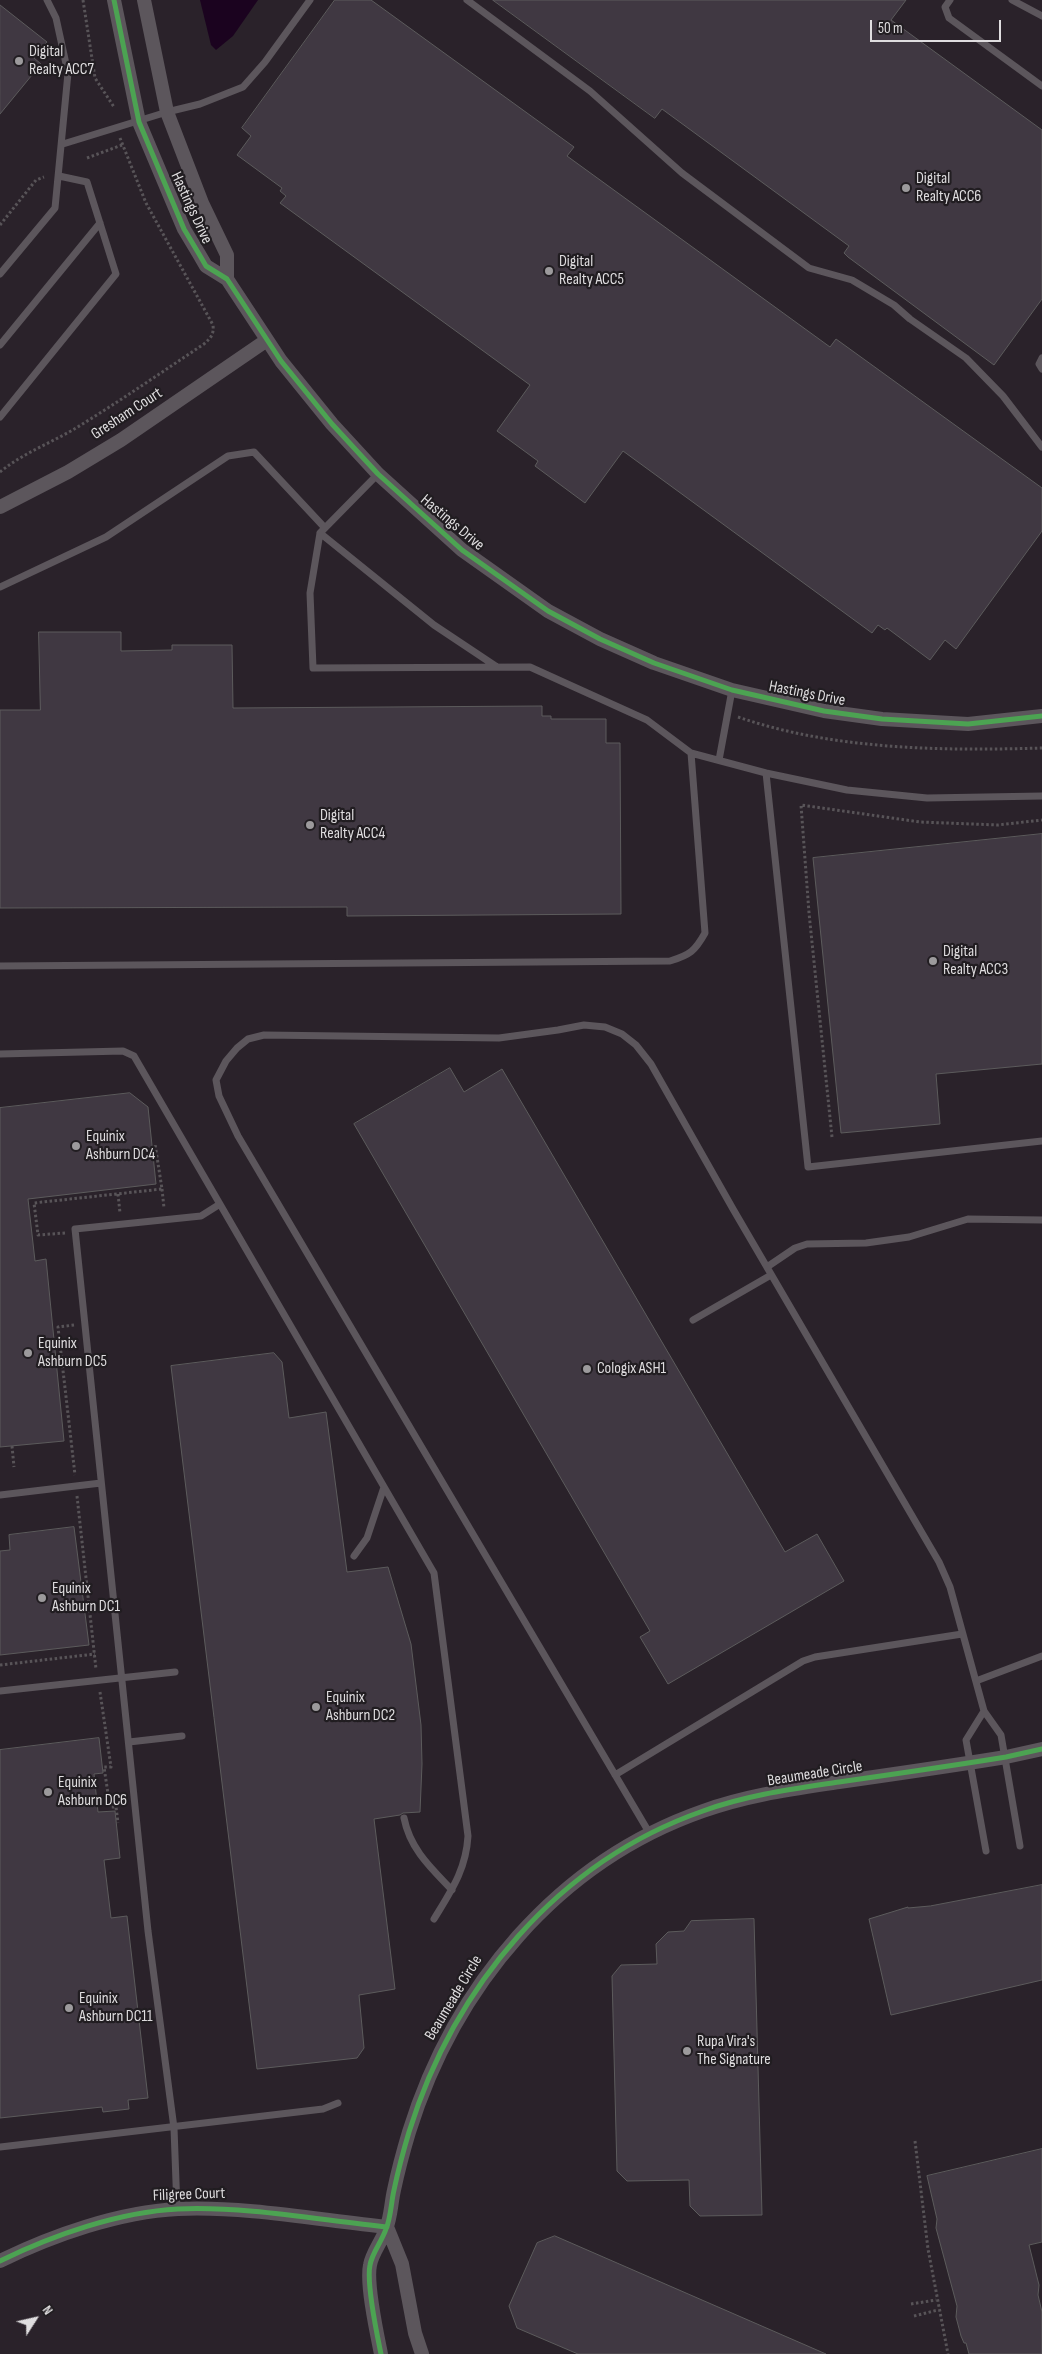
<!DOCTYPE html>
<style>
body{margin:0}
#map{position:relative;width:1042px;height:2354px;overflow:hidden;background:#201e20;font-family:"Sofia Sans Condensed",sans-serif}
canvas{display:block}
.north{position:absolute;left:10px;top:2294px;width:50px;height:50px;-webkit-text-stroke:4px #211d21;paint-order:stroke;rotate:55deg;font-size:14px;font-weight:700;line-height:20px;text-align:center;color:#dfdddf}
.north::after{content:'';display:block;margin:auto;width:18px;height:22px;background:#dfdddf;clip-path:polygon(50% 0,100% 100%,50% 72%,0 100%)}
.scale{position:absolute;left:870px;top:20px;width:131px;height:22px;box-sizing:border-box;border:2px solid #dfdddf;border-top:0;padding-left:6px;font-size:15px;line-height:18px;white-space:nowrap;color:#dfdddf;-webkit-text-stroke:4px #211d21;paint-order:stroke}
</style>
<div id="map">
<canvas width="1042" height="2354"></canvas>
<div class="north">N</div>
<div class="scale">50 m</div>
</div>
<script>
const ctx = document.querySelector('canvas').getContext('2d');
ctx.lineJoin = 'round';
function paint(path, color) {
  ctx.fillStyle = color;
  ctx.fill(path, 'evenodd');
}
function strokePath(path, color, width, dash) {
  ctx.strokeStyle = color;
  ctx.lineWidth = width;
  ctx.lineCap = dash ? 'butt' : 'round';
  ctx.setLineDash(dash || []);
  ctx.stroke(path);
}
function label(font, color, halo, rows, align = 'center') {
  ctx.font = font + ' "Sofia Sans Condensed",sans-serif';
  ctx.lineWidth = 4.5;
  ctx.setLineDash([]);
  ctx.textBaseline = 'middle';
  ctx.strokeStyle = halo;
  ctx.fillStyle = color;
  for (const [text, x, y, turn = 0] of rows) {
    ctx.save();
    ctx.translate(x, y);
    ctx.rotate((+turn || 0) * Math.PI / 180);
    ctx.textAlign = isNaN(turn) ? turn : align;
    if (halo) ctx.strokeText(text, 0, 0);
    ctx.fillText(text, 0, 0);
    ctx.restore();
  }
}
paint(new Path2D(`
 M0 0H1042V2354H0Z`), '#2a222a');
paint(new Path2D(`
 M200 0H258L233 36 216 50 211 45Z`), '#1b031f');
const building = new Path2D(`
 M335 0H371L574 147 567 156 830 347 836 339 1042 488V531L956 649 945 640 930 660 887 628 885 630 878 625 872 633 623 451 585 503 535 466 538 461 497 431 530 385 280 203 286 196 280 191 282 188 237 155 251 136 242 128Z
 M493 0H906L891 20 1042 130V299L994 365 848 257 844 253 849 246 662 109 655 118Z
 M0 5 47 42 34 58 41 64 0 114Z
 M39 632H121V651L172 650V645H232L233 708 542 706V716H551V719H606V743H620L621 914 347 916V907L0 908V710H40Z
 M1042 834V1064L936 1074 940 1124 841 1133 813 858Z
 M450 1068 464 1092 502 1069 785 1552 817 1534 844 1581 668 1684 640 1637 650 1631 354 1124Z
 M130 1093 148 1107 156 1184 28 1199 35 1261 46 1259 64 1441 0 1447V1108Z
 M274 1353 282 1362 289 1418 326 1412 347 1572 388 1567 411 1644 421 1725 422 1764 420 1812 403 1813 400 1815 374 1819 395 1989 359 1995 364 2048 357 2058 257 2069 171 1366Z
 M74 1527 89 1645 0 1655V1551L10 1550 9 1535Z
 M99 1738 103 1773 94 1774 98 1812 115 1811 120 1858 104 1860 111 1918 127 1916 148 2098 128 2100 129 2109 103 2112 102 2107 0 2118V1750Z
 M1042 1885V1980L891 2015 869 1919 908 1907V1908L930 1906Z
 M754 1919 762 2215 700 2216 690 2206 689 2180 627 2181 617 2171 612 1976 621 1965 657 1964 656 1944 668 1932 684 1931 691 1921Z
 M1042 2149V2242L1029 2245 1039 2285 1038 2295 1042 2312V2354H969L966 2343H964L961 2336 956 2317 957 2306 936 2228 937 2219 927 2176Z
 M555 2236 826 2354H578L517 2328 509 2306 537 2243Z`);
paint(building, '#403842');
strokePath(building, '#5c5b5c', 1);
strokePath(new Path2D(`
 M83 0 95 78 114 107
 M87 158 122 145
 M0 225 36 180 44 177
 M0 472C23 453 51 443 76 428 120 401 162 372 204 344 211 338 214 334 213 325L146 203 120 138
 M738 717C834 750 942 751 1042 748
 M832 1137 809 913 801 805 920 822 998 825 1042 820
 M162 1189 164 1208
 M118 1194 120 1213
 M65 1233 38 1235 34 1203 162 1189 155 1144
 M74 1325 58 1327 75 1475
 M12 1446 14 1467
 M77 1496 96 1669
 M0 1665 95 1654
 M100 1692 111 1767H104L110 1807H116L118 1823
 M915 2141 928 2249 948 2354
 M911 2304 936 2300
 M914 2316 938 2310`), '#585458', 3, [2.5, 2.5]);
strokePath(new Path2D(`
 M467 0 590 91 682 173 809 268 852 280 894 305 910 319 966 358 1003 396 1042 447
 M950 0 945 7 949 18 1042 86
 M1012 0 1042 16
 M63 144 167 112 200 104 243 87 265 62 310 0
 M0 274 55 208 68 73 56 18 47 0
 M0 345 100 223
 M1042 358 1039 364 1042 369
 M0 417 116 274 87 182 59 176
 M378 474 320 533 310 593 313 668 530 667 647 720 691 753 766 773 847 790 927 798 1042 796
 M320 533 434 625 497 667
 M0 587 106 537 228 456 254 452 325 528
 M719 760 732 690
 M766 773 808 1167 1042 1141
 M0 966 670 961C690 955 695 951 705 933L691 753
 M0 1054 123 1051 134 1056 434 1573 468 1836C466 1870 451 1891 434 1919
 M767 1267 795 1248 807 1244 866 1243 909 1237 968 1219 1042 1220
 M693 1320 771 1275
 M0 1495 101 1483
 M354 1556 367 1538 384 1487
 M976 1681 1042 1656
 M0 1691 175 1672
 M984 1711 966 1740 986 1851
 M129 1742 182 1736
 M615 1775 803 1661 815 1657 962 1634
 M404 1818C410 1849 431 1868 452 1890
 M650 1834 238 1136 219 1096 216 1080 226 1061 237 1048 248 1039 264 1035 499 1038 558 1030 584 1025 605 1027 622 1034 636 1045 651 1064 733 1209 939 1562 950 1587 984 1711 1001 1735 1020 1846
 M0 2147 323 2109 338 2103
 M177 2209 174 2128 148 1931 75 1229 201 1216 220 1204`), '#5c565c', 7);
strokePath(new Path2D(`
 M114 0 139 122 184 229 199 254 206 266 227 279 281 361 332 424 378 474 462 550 548 611 600 639 654 663 732 690 824 711 882 719 968 724 1042 716
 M144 0 167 112 202 203 227 255V279
 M0 507 68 472 121 440 267 340
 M387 2227 402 2264 415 2333 422 2354
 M0 2261C53 2235 119 2212 178 2209 246 2206 319 2220 387 2227
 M381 2354C377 2334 366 2284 370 2265 372 2253 382 2241 386 2229 391 2217 391 2203 394 2190 398 2171 403 2152 409 2132 454 1987 557 1862 703 1811 747 1795 793 1789 839 1782 895 1774 951 1766 1006 1757L1042 1749`), '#5c565c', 14);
strokePath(new Path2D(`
 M114 0 139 122 184 229 199 254 206 266 227 279 281 361 332 424 378 474 462 550 548 611 600 639 654 663 732 690 824 711 882 719 968 724 1042 716
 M0 2261C53 2235 119 2212 178 2209 246 2206 319 2220 387 2227
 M381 2354C377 2334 366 2284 370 2265 372 2253 382 2241 386 2229 391 2217 391 2203 394 2190 398 2171 403 2152 409 2132 454 1987 557 1862 703 1811 747 1795 793 1789 839 1782 895 1774 951 1766 1006 1757L1042 1749`), '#4ca352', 5);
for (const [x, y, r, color] of [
 [19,61,5,"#9c9a9c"],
 [906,188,5,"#9c9a9c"],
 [549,271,5,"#9c9a9c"],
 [310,825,5,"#9c9a9c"],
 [933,961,5,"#9c9a9c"],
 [76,1146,5,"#9c9a9c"],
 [28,1353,5,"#9c9a9c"],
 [587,1369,5,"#9c9a9c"],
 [42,1598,5,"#9c9a9c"],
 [316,1707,5,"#9c9a9c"],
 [48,1792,5,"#9c9a9c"],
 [69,2008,5,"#9c9a9c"],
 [687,2051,5,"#9c9a9c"]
]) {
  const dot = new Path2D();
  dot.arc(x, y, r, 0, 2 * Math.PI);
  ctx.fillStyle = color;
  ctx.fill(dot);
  strokePath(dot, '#211d21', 2);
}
label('16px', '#dfdddf', '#211d21', [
 ["Digital",29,52],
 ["Realty ACC7",29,70],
 ["Digital",916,179],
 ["Realty ACC6",916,197],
 ["Digital",559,262],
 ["Realty ACC5",559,280],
 ["Digital",320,816],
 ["Realty ACC4",320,834],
 ["Digital",943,952],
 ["Realty ACC3",943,970],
 ["Equinix",86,1137],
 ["Ashburn DC4",86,1155],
 ["Equinix",38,1344],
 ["Ashburn DC5",38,1362],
 ["Cologix ASH1",597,1369],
 ["Equinix",52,1589],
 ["Ashburn DC1",52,1607],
 ["Equinix",326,1698],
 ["Ashburn DC2",326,1716],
 ["Equinix",58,1783],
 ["Ashburn DC6",58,1801],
 ["Equinix",79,1999],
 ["Ashburn DC11",79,2017],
 ["Rupa Vira's",697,2042],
 ["The Signature",697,2060]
], 'left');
label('16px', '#dfdddf', '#211d21', [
 ["Hastings Drive",191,208,65],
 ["Gresham Court",127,414,-33],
 ["Hastings Drive",452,523,40],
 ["Hastings Drive",807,694,11],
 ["Beaumeade Circle",815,1774,-9],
 ["Beaumeade Circle",454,1998,-59],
 ["Filigree Court",189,2195,-2]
]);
</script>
